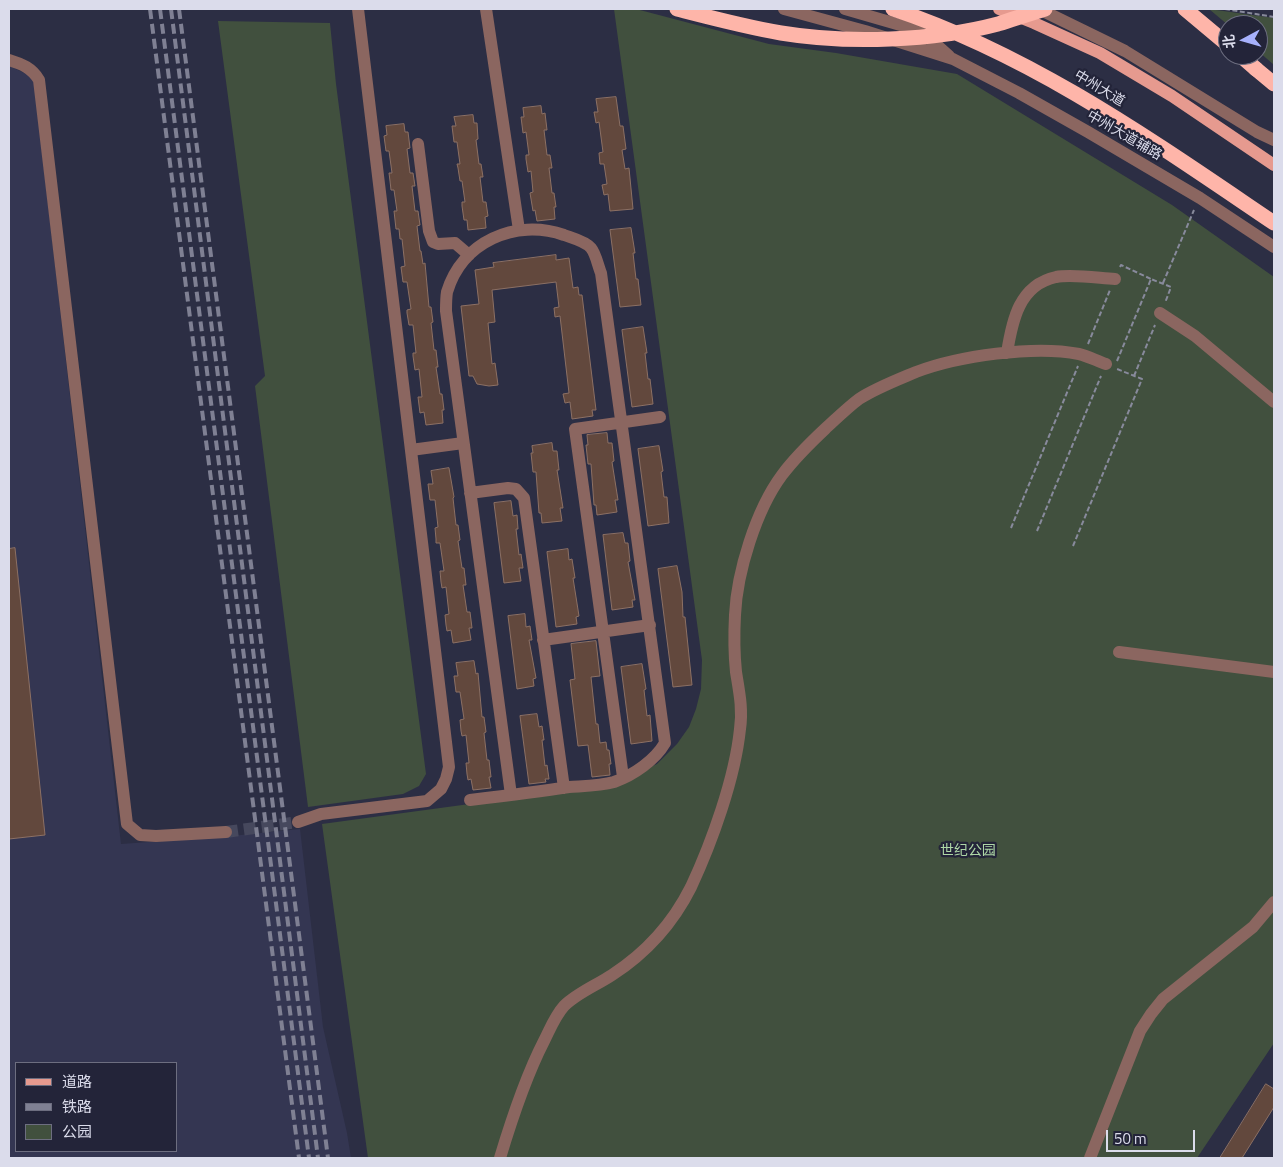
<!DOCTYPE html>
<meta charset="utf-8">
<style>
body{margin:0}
#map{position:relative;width:1283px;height:1167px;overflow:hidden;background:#2c2e44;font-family:"Titillium Web","Noto Sans SC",sans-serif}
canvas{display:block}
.frame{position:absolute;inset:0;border:10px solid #dbdceb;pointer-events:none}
.legend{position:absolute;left:15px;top:1062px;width:162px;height:90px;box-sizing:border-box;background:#232439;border:1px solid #6d6e80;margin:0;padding:6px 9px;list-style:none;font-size:15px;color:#dbdceb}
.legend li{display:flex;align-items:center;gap:10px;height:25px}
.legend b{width:25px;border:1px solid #6d6e80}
.north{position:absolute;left:1218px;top:15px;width:50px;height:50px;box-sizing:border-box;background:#232439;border:1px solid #6d6e80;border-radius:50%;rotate:264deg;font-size:14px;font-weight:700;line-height:20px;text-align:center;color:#dbdceb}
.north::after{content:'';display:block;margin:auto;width:18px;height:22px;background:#a7b1fc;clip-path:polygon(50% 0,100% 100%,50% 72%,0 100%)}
.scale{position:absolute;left:1106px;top:1130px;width:89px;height:22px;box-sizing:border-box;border:2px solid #dbdceb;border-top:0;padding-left:6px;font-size:15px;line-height:18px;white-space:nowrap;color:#dbdceb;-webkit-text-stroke:4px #232439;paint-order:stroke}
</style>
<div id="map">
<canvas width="1283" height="1167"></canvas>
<div class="frame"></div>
<ul class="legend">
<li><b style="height:6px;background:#e69a8f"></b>道路</li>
<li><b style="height:6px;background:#7f8093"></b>铁路</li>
<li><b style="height:14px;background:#41503e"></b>公园</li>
</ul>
<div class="north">北</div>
<div class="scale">50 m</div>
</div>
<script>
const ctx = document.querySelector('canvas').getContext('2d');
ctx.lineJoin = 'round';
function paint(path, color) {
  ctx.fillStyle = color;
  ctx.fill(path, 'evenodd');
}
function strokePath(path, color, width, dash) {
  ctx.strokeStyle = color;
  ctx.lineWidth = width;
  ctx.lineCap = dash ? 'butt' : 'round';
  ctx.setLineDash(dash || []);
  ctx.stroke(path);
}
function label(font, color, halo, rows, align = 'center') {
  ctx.font = font + ' "Titillium Web","Noto Sans SC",sans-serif';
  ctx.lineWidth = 4.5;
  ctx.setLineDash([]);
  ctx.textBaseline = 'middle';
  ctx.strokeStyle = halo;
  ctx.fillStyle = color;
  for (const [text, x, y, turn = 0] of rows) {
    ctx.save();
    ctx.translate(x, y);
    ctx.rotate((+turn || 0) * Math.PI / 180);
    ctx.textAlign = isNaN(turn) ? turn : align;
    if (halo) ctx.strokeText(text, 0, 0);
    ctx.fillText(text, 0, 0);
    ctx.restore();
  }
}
paint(new Path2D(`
 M9 66 29 75 34 81 121 844 231 836 300 829 323 1027 347 1133 351 1158H9ZM16 1063H176V1151H16Z`), '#343652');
paint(new Path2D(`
 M614 9H636L769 44 836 53 957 74 1172 205 1274 277V1043L1197 1158H368L322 824 610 785 657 764 677 744 689 727 696 709 701 689 702 660Z
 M1209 9 1274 18V65L1258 51V25H1228Z
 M218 21 330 23 336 84 426 774 419 786 403 794 308 807 255 386 265 376Z`), '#41503e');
const building = new Path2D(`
 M616 97 620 126H623L626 149 622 150 625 169 629 168 633 209 610 211 608 194 604 195 602 185 607 184 604 164H600L599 153 603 152 599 122 596 123 594 112H598L596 99Z
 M541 106 542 114 545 113 547 130H544L547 155H550L552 168H549L552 193H554L556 207H554L555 219 537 221 535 210 533 211 530 193 533 192 531 171 528 172 526 159V155H529L526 132 523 133 521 117H524L523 108Z
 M473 115 474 123H477L478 139 476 140 479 164H481L483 177H480L483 202H486L488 216 485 217 486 228 468 230 467 220H464L462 206V202H465L462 181H460L458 168 457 164H460L457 142H454L452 126H456L454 117Z
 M404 124 405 132H408L410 148 407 149 410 173H413L415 186H412L415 211H418L420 225 417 226 420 251H421L423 264 425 263 429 307H431L433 322 431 323 434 350H436L438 367H436L440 394H442L444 410H442L443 423 426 425 424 412 420 413 418 397H422L419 369 415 370 413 356V353H416L413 325H409L407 313V310L411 309 407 282H403L401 267 405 266 402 239H400L399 229H396L394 211H397L394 190H391L390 181 389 173H392L389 151H386L384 136 387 135 386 126Z
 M631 228 635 253H633L636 279H638L641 305 620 307 610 230Z
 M556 255V260L569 258 573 288 578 287 579 295H582L596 410H592L593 416 572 419 570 402 565 403 563 394 569 393 560 316 555 317 554 308 559 307 556 282 492 290 495 322 488 323 492 364 495 363 498 385 489 386 477 384 473 376H469L461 306 479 304 475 270 494 267 493 263Z
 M643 327 647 353H645L648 379H650L653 404 632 407 622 330Z
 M607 433 608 443H612L614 461 612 462 618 500H615L617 512 597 515 596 505H594L591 464H588L586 445H588L587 435Z
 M552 443 553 451H557L559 470H557L563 508H560L562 521 542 523 541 513H539L536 472H533L531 453H533L532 446Z
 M659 446 663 471 661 472 664 497H667L669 523 648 526 638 449Z
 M449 468 454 497 453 498 456 525H458L460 540 458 541 462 568H464L466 585H463L467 612H470L472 628H469L471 640 453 643 451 630 447 631 446 625 445 615 449 614 446 587 442 588 441 582 440 571H444L440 543H436V539L435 528 438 527 435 500H430L428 484H433L431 471Z
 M511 501 513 516 517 515 518 529H516L519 555 521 554 523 568H519L521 581 504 583 494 503Z
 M623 533 625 543H628L630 561 628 562 635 600H632L633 607 612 610 603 535Z
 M15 548 45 835 9 839V549Z
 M568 549 569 560 572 559 575 578H573L579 616 576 617 577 624 556 627 547 552Z
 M677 566 682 592 683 617H685L692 685 673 687 658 569Z
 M525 614 526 627 530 626 532 640H529L536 678 533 679 534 686 517 689 508 616Z
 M596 641 600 676 591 677 596 724H598L600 743 606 742 607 750H609L611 764H609L610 775 592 777 588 745 578 746 570 680 575 679 571 644Z
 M474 661 476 674 478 673 482 717H484L486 732 484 733 487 760H489L491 777H489L491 788 473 790 471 779 468 780 467 774 466 763H469L466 735 462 736 461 731 460 720 464 719 460 692H456L454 676H458L456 663Z
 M642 664 646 689 644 690 647 716 650 715 652 741 631 744 621 667Z
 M537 714 539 727 542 726 544 740H542L545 766 547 765 549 779H545L546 782 529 784 520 716Z
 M1266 1084 1274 1089V1107L1242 1158H1220Z`);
paint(building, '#62483d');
strokePath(building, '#8c7064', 1);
strokePath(new Path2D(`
 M226 832 298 822`), '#46485d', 12, [12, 6]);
strokePath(new Path2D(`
 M1225 9 1274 17
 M1120 267 1121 265 1151 279
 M1163 283 1194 210
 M1088 344 1110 290
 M1117 361 1151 279 1171 287 1165 303
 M1134 376 1155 325
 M1011 528 1078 366
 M1037 531 1101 376
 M1073 546 1142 379 1117 369`), '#888a9c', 2, [5, 2.5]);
strokePath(new Path2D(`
 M486 9 519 230
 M784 9 865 31 953 59 1019 93 1088 132 1200 198 1274 247
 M845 9 921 31 949 56
 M1039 9 1125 51 1257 132 1274 140
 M9 60C22 64 32 68 39 80L127 824 140 835 156 836 226 832
 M418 144 429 231 433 242 438 244 455 243 469 255
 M1160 313 1195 336 1274 402
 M1007 353C1012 321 1019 285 1056 277 1072 274 1098 278 1115 279
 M411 450 463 443
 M470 493 508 488 516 489 524 498 564 788
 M543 640 650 625
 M1119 652 1274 672
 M623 777 575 429 660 417
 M470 800C503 796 536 792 569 787 583 786 600 786 614 782 634 775 655 760 665 743L601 273C598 266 596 254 591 248 585 241 572 238 564 235 515 218 462 242 447 292 446 298 446 305 446 311L511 795
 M298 822 321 814 427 801 441 789 446 779 449 767 358 9
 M500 1158C512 1118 525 1078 544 1041 550 1029 555 1016 564 1006 577 993 597 985 612 975 646 953 673 923 691 887 712 842 735 778 740 729 743 709 739 691 736 672 734 653 734 634 735 615 737 572 756 510 782 475 794 459 809 444 825 429 836 419 847 408 859 399 876 388 897 380 916 372 958 356 1034 345 1079 354 1088 356 1097 361 1106 364
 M1090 1158 1140 1031 1151 1014 1163 999 1253 927 1274 902`), '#8b6660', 12);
strokePath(new Path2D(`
 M999 9 1034 23 1100 53 1172 96 1274 165`), '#e69a8f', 12);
strokePath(new Path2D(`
 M1185 9 1228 45
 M1240 55 1256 69`), '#feb5a9', 15);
strokePath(new Path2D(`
 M150 9 299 1158
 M160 9 309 1158
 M171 9 318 1158
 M179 9 328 1158`), '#7f8093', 4, [10, 5]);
strokePath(new Path2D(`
 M677 9C712 18 746 27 781 33 847 44 934 41 998 24 1013 19 1029 14 1045 9
 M893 9C1032 55 1154 142 1274 223
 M1256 69 1274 84`), '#feb5a9', 15);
label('14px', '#dbdceb', '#232439', [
 ["中州大道",1099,89,31],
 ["中州大道辅路",1124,136,30]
]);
label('14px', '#aed7a6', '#232439', [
 ["世纪公园",968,852]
]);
</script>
